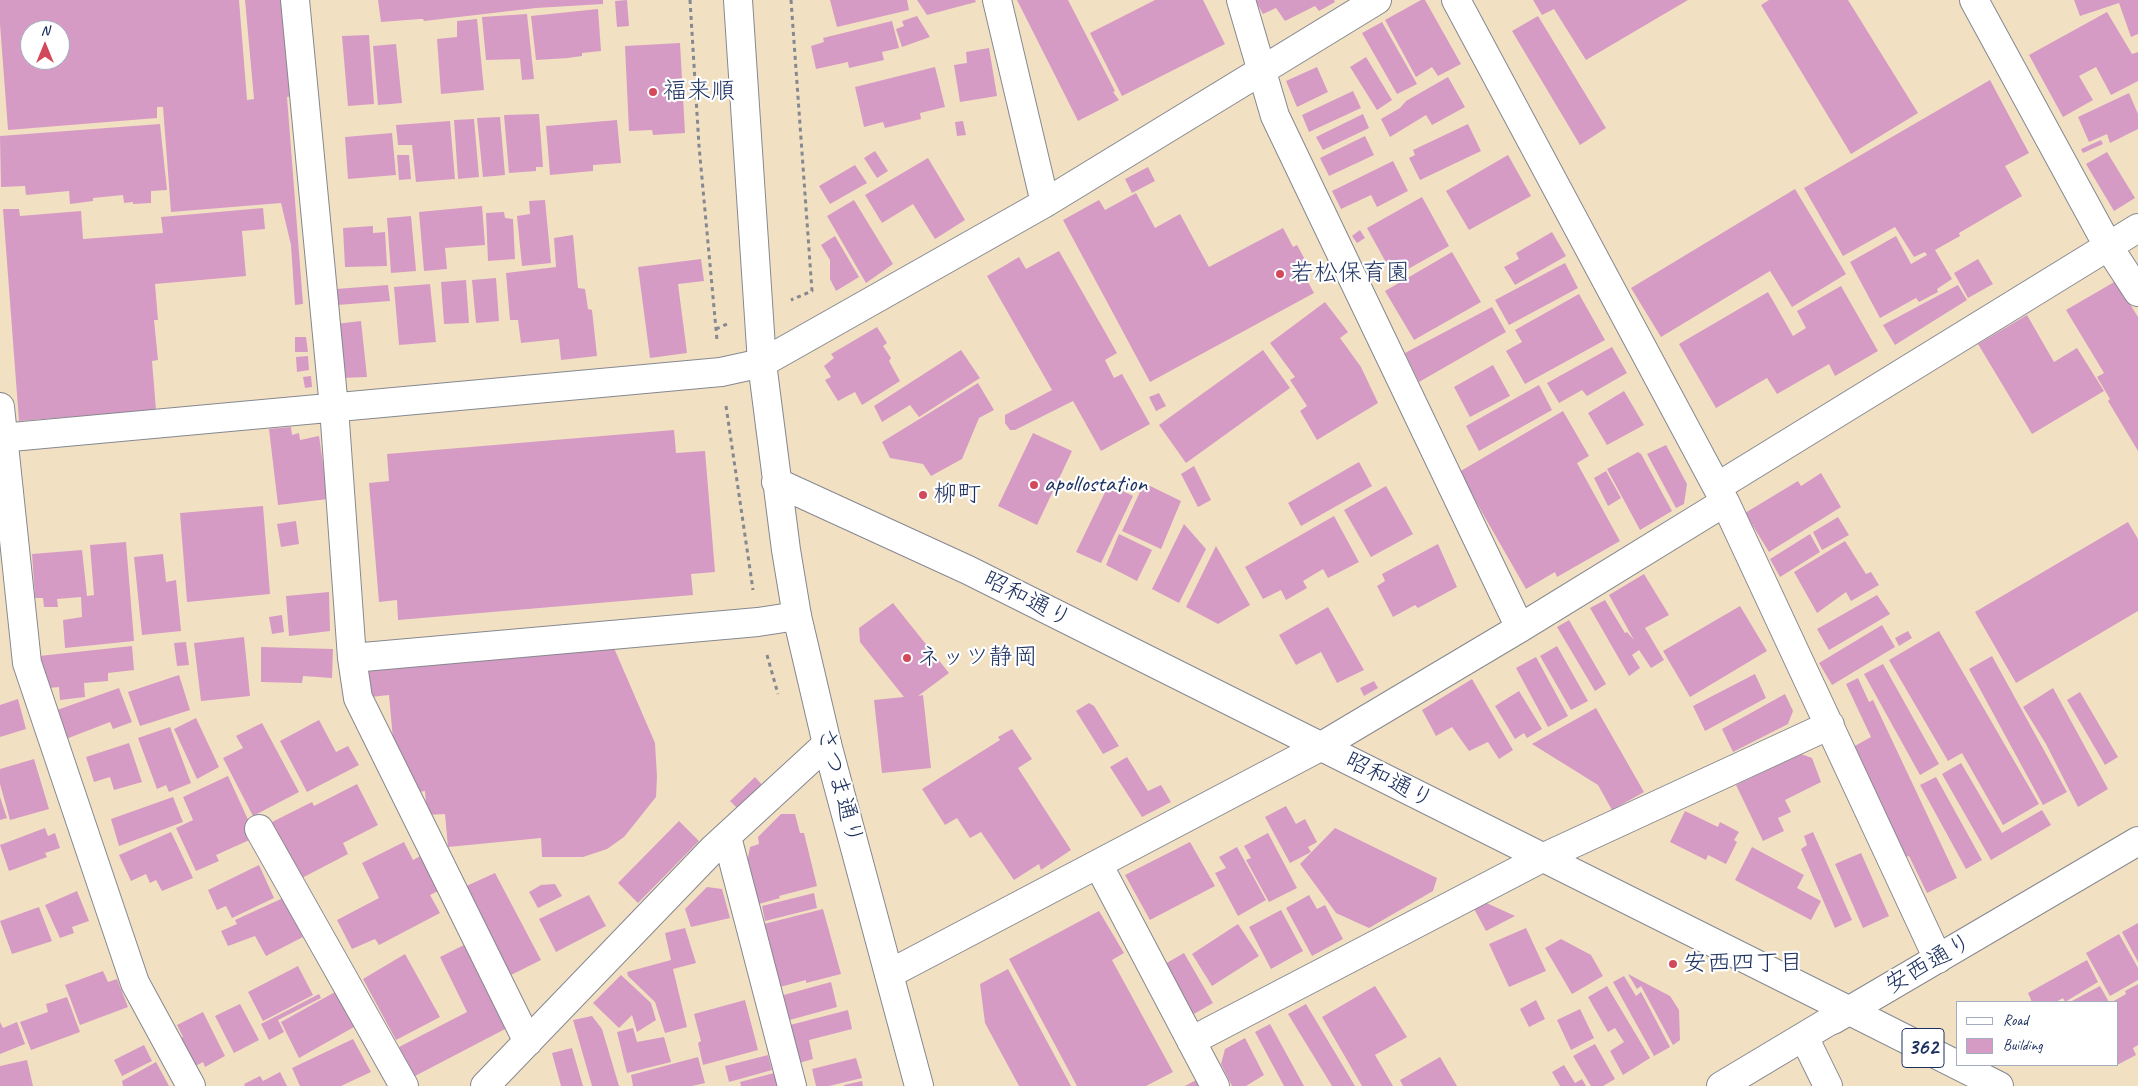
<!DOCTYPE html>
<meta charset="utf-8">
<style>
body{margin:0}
#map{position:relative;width:2138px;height:1086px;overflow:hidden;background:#f2e0c3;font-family:Caveat,sans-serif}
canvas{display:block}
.legend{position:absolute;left:1956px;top:1001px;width:162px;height:65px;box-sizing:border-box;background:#fff;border:1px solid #a4acbf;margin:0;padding:6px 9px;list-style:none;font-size:15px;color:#1b2f5e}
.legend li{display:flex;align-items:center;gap:10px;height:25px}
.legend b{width:25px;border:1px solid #a4acbf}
.north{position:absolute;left:20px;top:20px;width:50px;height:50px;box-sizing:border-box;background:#fff;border:1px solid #a4acbf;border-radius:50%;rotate:0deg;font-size:14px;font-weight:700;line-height:20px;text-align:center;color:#1b2f5e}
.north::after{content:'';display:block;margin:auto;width:18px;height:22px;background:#d1495b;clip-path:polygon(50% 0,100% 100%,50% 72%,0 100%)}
</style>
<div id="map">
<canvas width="2138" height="1086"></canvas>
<ul class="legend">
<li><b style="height:6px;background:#fff"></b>Road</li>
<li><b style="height:14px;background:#d69bc4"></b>Building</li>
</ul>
<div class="north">N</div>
</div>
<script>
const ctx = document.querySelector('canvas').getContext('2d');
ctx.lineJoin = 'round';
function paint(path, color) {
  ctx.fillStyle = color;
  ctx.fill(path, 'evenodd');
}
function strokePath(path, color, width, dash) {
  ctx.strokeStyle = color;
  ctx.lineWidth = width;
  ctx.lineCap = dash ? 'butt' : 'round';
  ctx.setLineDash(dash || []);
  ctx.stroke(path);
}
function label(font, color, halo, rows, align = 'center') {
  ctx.font = font + ' Caveat,"Klee One",sans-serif';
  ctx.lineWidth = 4.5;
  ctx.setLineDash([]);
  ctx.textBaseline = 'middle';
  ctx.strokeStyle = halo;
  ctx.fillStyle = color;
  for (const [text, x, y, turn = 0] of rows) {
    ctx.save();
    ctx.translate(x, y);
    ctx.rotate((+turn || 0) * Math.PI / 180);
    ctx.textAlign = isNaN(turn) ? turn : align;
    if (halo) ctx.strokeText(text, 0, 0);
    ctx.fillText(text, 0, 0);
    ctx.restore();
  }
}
paint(new Path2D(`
 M0 0H239L247 100 254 99 245 0H283L291 96 287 97 303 304 295 305 291 245 281 203 171 212 163 107H157V118L8 130 0 24ZM30 30H60V60H30Z
 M378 0H603V4L536 8 424 21 423 19H420L381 22Z
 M627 0 629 26 617 27 615 1Z
 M830 0H907L909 10 837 27Z
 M917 0H975L976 2 927 15Z
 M1017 0H1068L1115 91 1113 92 1119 100 1078 121Z
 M1155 0H1203L1225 44 1122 96 1090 33Z
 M1255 0H1334L1335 2 1319 11 1315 6 1285 21 1276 8 1263 14Z
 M1421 0H1425L1461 64 1438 76 1432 67 1416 77 1385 20Z
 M1533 0H1688L1586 60 1554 9 1542 15Z
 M1769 0H1848L1918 113 1851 154 1761 5Z
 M2074 0H2138V34L2131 37 2119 3 2080 16Z
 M598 9 601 51 582 53V56L568 58 536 60 531 16Z
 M2107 12 2132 54 2138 52V81L2111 95 2096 67 2079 76 2093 100 2063 117 2029 55Z
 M527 14 534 79 522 80 520 59 486 60 482 17Z
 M917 16 930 37 902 47 896 29 904 26 902 21Z
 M1538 16 1606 128 1580 145 1512 31Z
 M477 19 484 90 441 94 437 39 457 37V21Z
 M892 21 899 48 882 52 884 60 849 68 848 62 816 69 811 46 824 42 823 38Z
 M1382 22 1417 84 1397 94 1362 33Z
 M369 35 374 104 348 106 342 36Z
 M680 43 685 133 653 135 652 130 629 131 625 46Z
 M396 44 402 103 378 105 373 46Z
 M989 48 997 96 960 102 954 65 967 63 966 52Z
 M1366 57 1392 100 1377 110 1350 67Z
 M935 67 945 107 920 113 921 119 885 128 883 122 864 127 855 87Z
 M1317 67 1328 92 1297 107 1286 81Z
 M1448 77 1465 107 1432 125 1426 115 1390 137 1381 119 1400 108 1406 101Z
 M1990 80 2029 153 2005 166 2022 196 1959 233 1960 236 1935 250 1952 279 1937 289 1938 292 1919 302 1916 298 1880 318 1850 262 1896 236 1911 264 1927 255 1925 252 1914 257 1895 227 1843 256 1804 188Z
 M1353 91 1361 108 1309 132 1302 115Z
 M2129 93 2138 114V129L2110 143 2107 134 2089 142 2078 117Z
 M539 114 543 167H536V171L509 173 504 115Z
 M1363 114 1369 128 1323 150 1316 137Z
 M500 117 505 175 483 177 477 118Z
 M474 119 479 177 458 179 454 120Z
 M617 120 621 163 593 165V171L550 175 546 126Z
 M450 121 455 179 416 182 412 145H398L396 125Z
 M963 121 966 135 957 136 955 122Z
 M160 124 167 190 151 191V203L133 204V202L124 203 123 195 93 198V201L70 204 69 191 26 195 25 186 1 187 0 136Z
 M1468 124 1481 151 1420 180 1409 158 1415 155 1413 150Z
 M392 133 396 175 348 179 345 137Z
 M1365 136 1374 155 1329 176 1320 158Z
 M2101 140 2103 144 2083 153 2081 149Z
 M875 151 888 171 877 178 864 158Z
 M2107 152 2135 198 2114 211 2086 164Z
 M397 155H409L411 179 399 180Z
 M1508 155 1531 196 1469 230 1446 191Z
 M928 158 965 220 935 239 913 204 882 223 865 195Z
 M1393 161 1408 191 1377 207 1371 195 1341 209 1332 191Z
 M855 165 867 183 830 204 819 186Z
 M1148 167 1155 181 1132 193 1125 179Z
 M1795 189 1846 274 1792 307 1770 271 1661 337 1631 288Z
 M1136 193 1155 228 1180 214 1209 267 1283 228 1293 247 1297 245 1309 267 1302 271 1314 293 1150 382 1063 220 1099 200 1105 210Z
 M1422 197 1449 246 1394 277 1367 228Z
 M545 200 551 263 522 266 517 216 530 214 529 201Z
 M854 200 893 264 866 283 827 216Z
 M482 206 485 245 445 248 447 269 424 271 419 212Z
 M263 208 265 229 242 231 246 276 155 284 158 320H154L158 360 152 361 156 410 19 421 3 209H19L20 216 81 211 83 239 163 233 161 217Z
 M504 212 505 218 513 219 515 259 488 261 486 213Z
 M411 216 416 271 391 273 387 218Z
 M373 226V233L385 232 387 266 345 267 343 228Z
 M1360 230 1365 238 1357 243 1352 236Z
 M1552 232 1566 256 1515 285 1504 267 1519 259 1516 253Z
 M573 235 578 288 585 289 588 309 592 310 597 356 561 360 559 339 521 343 518 320H510L506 273 556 267 554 238Z
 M835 236 859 277 836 291 830 279V260L821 245Z
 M1059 251 1117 353 1105 360 1114 378 1122 374 1150 424 1101 451 1073 401 1015 430H1010L1005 423V415L1052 390 987 276 1019 257 1026 269Z
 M1452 252 1481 302 1414 340 1385 291Z
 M701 259 704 281 678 284 687 353 650 358 638 267Z
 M1978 259 1993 284 1968 298 1954 273Z
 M1565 263 1578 288 1509 325 1495 300Z
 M496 278 499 321 476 323 472 280Z
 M466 280 469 323 444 324 441 282Z
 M2116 281 2138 317V451L2108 401 2110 399 2097 377 2104 373 2066 310Z
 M430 284 436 342 399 345 394 287Z
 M388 285 390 301 337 305 336 289Z
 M1958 285 1967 300 1895 345 1883 325Z
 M1841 286 1878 351 1835 376 1829 364 1777 394 1767 378 1716 408 1679 344 1768 292 1793 336 1806 328 1797 311Z
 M1579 294 1605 340 1525 384 1506 351 1522 342 1515 330Z
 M1325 302 1348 332 1340 338 1361 367 1378 403 1317 440 1300 411 1307 406 1290 380 1295 377 1270 343Z
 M1492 307 1506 332 1419 382 1405 353Z
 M2027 315 2054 362 2077 348 2104 391 2032 434 1978 344Z
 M361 321 367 377 341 378 336 324Z
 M877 327 887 343 883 346 891 358 889 361 900 381 862 405 855 392 838 401 825 380 831 377 824 366 834 358 831 354Z
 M295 337H306L308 352H295Z
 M1612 347 1627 373 1587 396 1582 390 1559 403 1547 383Z
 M961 350 980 378 919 417 910 405 882 422 874 406Z
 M1263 350 1290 388 1186 463 1159 425Z
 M308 356 309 370 297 372 296 357Z
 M1493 365 1510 396 1470 417 1454 387Z
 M311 376 312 387 305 388 303 377Z
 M978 383 994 410 979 418 962 459 931 476 923 464 890 458 882 442Z
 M1539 385 1552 410 1479 451 1466 426Z
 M1624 391 1644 425 1607 445 1588 413Z
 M1159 393 1166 406 1156 411 1149 397Z
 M1563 411 1589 456 1577 463 1620 541 1557 577 1555 572 1526 589 1459 472Z
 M291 427 292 435 299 433 300 440 319 436 328 499 278 505 269 429Z
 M674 430 676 453 705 451 715 572 691 574 693 595 398 620 397 600 379 602 369 483 389 481 387 454Z
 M1033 433 1072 451 1037 525 998 506Z
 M1666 445 1687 484 1684 504 1676 508 1647 454Z
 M1638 452 1641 454 1672 511 1640 530 1607 469Z
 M1359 462 1372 486 1301 526 1288 503Z
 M1194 466 1211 500 1198 507 1181 474Z
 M1606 471 1621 498 1608 506 1594 478Z
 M1821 473 1841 507 1769 552 1745 513 1798 481 1801 486Z
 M1144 483 1181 501 1161 549 1122 531Z
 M1109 484 1133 496 1101 563 1076 552Z
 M1386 486 1413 534 1371 557 1344 510Z
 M263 506 270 594 187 602 180 513Z
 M1334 516 1359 562 1328 578 1323 569 1303 581 1307 588 1286 600 1281 590 1263 599 1245 567Z
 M1838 517 1849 535 1822 550 1813 532Z
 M296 521 299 544 281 547 277 524Z
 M2128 522 2138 539V611L2016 683 1975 612Z
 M1184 524 1206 549 1179 603 1152 589Z
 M1119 534 1152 550 1137 581 1106 565Z
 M1810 534 1820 552 1780 577 1770 559Z
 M1845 541 1866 574 1871 572 1879 585 1851 601 1846 592 1817 613 1794 572Z
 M126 542 134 641 65 648 63 620 82 617 81 597 57 599 58 607H44L43 598H35L32 554 82 550 87 596 94 595 90 545Z
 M1438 544 1457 587 1418 608 1415 605 1393 617 1377 586 1385 581 1382 574Z
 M1216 546 1250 605 1218 624 1186 607Z
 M163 554 166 582 176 580 181 631 142 635 134 557Z
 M1644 574 1669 615 1645 628 1664 660 1651 668 1639 650 1632 655 1640 668 1629 676 1590 608 1605 600 1625 633 1627 632 1634 640 1609 595Z
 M329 592 330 631 289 636 286 596Z
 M1877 595 1890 614 1829 650 1817 629Z
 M893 603 949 673 918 696 923 695 931 768 882 773 874 700 904 697 860 642 859 628Z
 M1740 606 1767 651 1690 697 1663 651Z
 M1328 607 1364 670 1337 683 1321 652 1296 665 1279 635Z
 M282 615 284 632 272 634 269 617Z
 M1569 620 1606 684 1595 691 1557 627Z
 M1882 625 1895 647 1832 685 1819 663Z
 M1908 631 1912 638 1899 646 1895 638Z
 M1939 631 2039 804 2003 825 1962 753 1948 761 1889 660Z
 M244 637 250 696 201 701 194 643Z
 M186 642 189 665 177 666 174 643Z
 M132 646 134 670 108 673V681L84 683 85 697 60 700 59 687 49 688 39 656Z
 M1557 646 1588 701 1571 710 1540 656Z
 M261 647 333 649 332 678 303 676 302 683 261 682Z
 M614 648 655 743 657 777 656 797 624 837 607 849 583 857H542L541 838 448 847 445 814 427 815 425 791 419 792 393 739 389 695 371 697 368 671Z
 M1992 656 2067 792 2043 805 1969 669Z
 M1536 657 1568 716 1548 727 1516 668Z
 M1883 664 1939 764 1920 775 1864 674Z
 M1755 674 1766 698 1705 731 1693 706Z
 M179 675 190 710 140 726 128 692Z
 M1858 678 1869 702 1873 700 1957 878 1927 893 1909 856 1905 857 1853 747 1871 737 1846 684Z
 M1472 679 1513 750 1499 759 1488 742 1469 751 1452 727 1436 736 1422 710Z
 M1374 681 1378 688 1364 696 1360 688Z
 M119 688 132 722 113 729 110 722 66 739 57 710Z
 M2053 688 2108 789 2078 807 2046 744 2023 707Z
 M1519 691 1542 729 1527 738 1524 733 1515 739 1495 706Z
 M2080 692 2118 757 2105 765 2067 700Z
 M1785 694 1793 711 1788 724 1733 752 1722 729Z
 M18 699 26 729 0 737V705Z
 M1089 703 1094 706 1119 746 1103 754 1076 711Z
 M1596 708 1644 792 1612 810 1598 785 1532 744Z
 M196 718 219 767 197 779 174 729Z
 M319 720 336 752 348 746 359 765 307 792 280 741Z
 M262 723 299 792 253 816 223 758 243 748 236 736Z
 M170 727 191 783 169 792 166 785 157 789 138 738Z
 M1012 729 1032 759 1018 768 1071 850 1041 870 1039 864 1014 880 981 832 970 838 957 818 945 825 922 789 1000 740 998 737Z
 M129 743 142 782 114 790 110 777 94 782 86 757Z
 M1801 754 1812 758 1821 782 1785 800 1791 812 1778 818 1784 831 1763 841 1736 785Z
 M1127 757 1148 791 1161 785 1171 802 1142 817 1110 767Z
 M34 759 49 809 10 820 0 784V769Z
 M1961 763 2002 833 2042 810 2051 825 1991 860 1942 774Z
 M228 776 256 837 216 855 219 861 196 871 176 828 193 820 183 797Z
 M755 777 762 785 738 809 730 801Z
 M1936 777 1982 860 1966 869 1920 785Z
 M357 784 378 825 343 843 348 854 298 880 268 824 312 802 314 806Z
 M0 797 7 818 0 820Z
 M173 797 183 822 119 846 111 819Z
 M1286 806 1296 824 1305 819 1317 842 1308 847 1311 852 1290 863 1265 817Z
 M1685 811 1718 827 1720 822 1739 832 1734 840 1737 842 1726 864 1708 855 1706 860 1670 842Z
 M781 814H795L800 833H804L817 886 779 896 780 898 759 904 747 863 750 847 759 844 758 837Z
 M679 821 699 841 638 903 618 883Z
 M45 828 48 836 55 833 60 848 45 853 47 857 9 871 0 845Z
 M1335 828 1437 878 1433 891 1369 928 1336 913 1300 864Z
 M171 832 193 878 162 891 156 880 150 883 146 874 131 881 119 855Z
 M1813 832 1852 920 1835 928 1801 849 1807 845 1804 836Z
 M1268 833 1297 888 1269 902 1246 860 1251 858 1244 846Z
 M404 842 413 860 422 855 440 890 430 895 440 913 379 945 375 939 352 949 337 920 379 898 362 863Z
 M1190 842 1215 886 1150 920 1125 875Z
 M1237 847 1266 900 1238 916 1215 873 1226 868 1219 857Z
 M1752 847 1804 875 1797 888 1821 901 1811 920 1735 880Z
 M1861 853 1889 916 1863 928 1835 864Z
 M259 865 274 898 232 918 226 906 217 910 208 890Z
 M495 873 541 960 507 977 462 888Z
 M555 884 562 896 538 908 529 892 541 885Z
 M707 887 722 889 730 918 691 927 685 909Z
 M77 891 89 921 72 927 74 933 60 938 45 905Z
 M814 893 817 908 765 921 762 906Z
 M589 895 606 926 556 952 539 919Z
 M1309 895 1317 909 1325 905 1343 939 1312 956 1286 908Z
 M283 898 303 937 266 956 255 936 228 946 221 931 237 924 235 920Z
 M1480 900 1515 916 1486 931 1472 905Z
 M39 907 52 941 12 954 0 921Z
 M823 909 841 974 806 983V980L780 987 764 924Z
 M1281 910 1303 951 1271 969 1249 927Z
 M1099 911 1124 953 1112 960 1173 1072 1146 1086H1077L1009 959Z
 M2138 923V962L2122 932Z
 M1238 924 1259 956 1212 986 1192 954Z
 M685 928 696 963 673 969 687 1027 665 1033 655 1002 628 976 627 972 671 960 665 933Z
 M1526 928 1546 971 1509 987 1489 944Z
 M2119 934 2138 968V980L2110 996 2086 953Z
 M1561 939 1591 955 1603 976 1572 994 1545 948Z
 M466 944 509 1027 415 1076 399 1047 467 1012 440 957Z
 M1184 953 1213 1003 1192 1015 1163 965Z
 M405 954 440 1017 396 1040 363 979Z
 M2087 960 2098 982 2065 1002 2063 998 2056 1002H2032L2028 993Z
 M298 966 313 995 263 1021 248 992Z
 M1008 969 1071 1086H1019L985 1023 980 984Z
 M103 971 108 982 117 979 128 1007 80 1025 65 985Z
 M1628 974 1670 996 1679 1010 1680 1040 1673 1045 1641 986 1637 989Z
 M621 975 651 1003 656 1020 637 1032 632 1015 619 1028 593 1003Z
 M1624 976 1636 996 1641 992 1670 1047 1654 1056 1613 982Z
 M831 982 837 1007 786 1021 780 996Z
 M2138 984V1045L2133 1048 2136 1055 2117 1065V1002H2112L2126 994 2125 991Z
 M1375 986 1407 1037 1375 1055 1393 1086H1362L1322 1017Z
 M1607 986 1650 1058 1623 1075 1610 1051 1624 1042 1615 1028 1608 1032 1588 997Z
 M2100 986 2109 1002H2070Z
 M335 992 354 1027 299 1058 281 1022Z
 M319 994 321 998 278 1020 284 1032 269 1040 261 1024Z
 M67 997 80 1032 31 1050 20 1022 48 1012 46 1004Z
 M745 1000 758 1050 703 1065 698 1043 701 1041 694 1014Z
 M1536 1000 1545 1019 1529 1027 1520 1009Z
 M240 1004 259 1040 234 1053 215 1016Z
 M1306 1004 1355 1086H1332L1288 1014Z
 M1580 1009 1594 1038 1571 1050 1557 1020Z
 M848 1010 852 1029 809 1040 813 1059 799 1063 790 1025Z
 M203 1012 225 1056 205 1067 203 1062 190 1069 176 1040 183 1037 177 1025Z
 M592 1016 602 1029 619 1086H592L573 1020Z
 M0 1022 3 1028 17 1022 25 1044 0 1054Z
 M1270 1024 1304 1086H1284L1255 1032Z
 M633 1028 637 1042 664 1037 671 1062 627 1073 617 1032Z
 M1245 1038 1264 1075 1246 1086H1232L1221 1064 1225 1049Z
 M353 1039 371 1072 341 1086H300L292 1068Z
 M1595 1044 1615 1079 1603 1086H1591L1573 1056Z
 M144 1045 152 1061 122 1076 114 1060Z
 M572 1048 583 1086H561L552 1053Z
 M768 1055 772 1070 729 1082 725 1066Z
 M698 1057 705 1083 692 1086H633L631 1075Z
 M1440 1057 1457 1086H1403L1400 1080Z
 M856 1058 862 1078 829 1086H816L812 1069Z
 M27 1060 33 1086H0V1066Z
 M156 1062 169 1086H123L122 1081Z
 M1564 1065 1575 1083 1582 1079 1586 1086H1560L1552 1072Z
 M280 1072 287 1086H245L244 1084 260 1076 263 1081Z
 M774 1073 777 1086H741L740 1082Z
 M1196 1080 1200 1086H1185Z
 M862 1081 863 1086H844V1085Z`), '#d69bc4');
const street = new Path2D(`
 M295 0 334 408 352 658 358 698 528 1042
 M997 0 1045 203
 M1241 0 1275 116 1520 628
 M1456 0 1725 502 1938 959
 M1974 0 2108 246 2138 292
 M0 407 27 663 135 983 191 1086
 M0 438 721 372 762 363 1045 203 1377 0
 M1717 487 2138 228
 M352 658 758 622 797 616
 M259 829 404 1086
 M727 837 792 1086
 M1098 864 1215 1086
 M889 974 1320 747 1520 628 1725 502
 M1804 1037 1828 1086
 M1191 1041 1542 858 1830 725
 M485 1086 714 848 827 744`);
const secondary = new Path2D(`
 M738 0 762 363 786 550 797 616 827 744 919 1086
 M776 482 968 570 1848 1010
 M1833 1020 2138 841`);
const highway = new Path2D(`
 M1721 1086 1848 1010 1999 1086`);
strokePath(street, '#868890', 30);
strokePath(secondary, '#868890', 30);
strokePath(highway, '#868890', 30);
strokePath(new Path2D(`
 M690 0 699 146 717 340
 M791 0 812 291 791 300
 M716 329 727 324
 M726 406 753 590
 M767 655 778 694`), '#868890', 3, [4, 4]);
strokePath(street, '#fff', 28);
strokePath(secondary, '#fff', 28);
strokePath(highway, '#fff', 28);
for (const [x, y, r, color] of [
 [653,92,5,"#d1495b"],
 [1280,274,5,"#d1495b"],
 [1034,485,5,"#d1495b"],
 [923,495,5,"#d1495b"],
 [907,658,5,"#d1495b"],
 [1673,964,5,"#d1495b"]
]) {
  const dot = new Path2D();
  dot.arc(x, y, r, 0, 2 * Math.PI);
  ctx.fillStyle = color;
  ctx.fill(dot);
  strokePath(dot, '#fff', 2);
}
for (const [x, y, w] of [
 [1923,1048,42]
]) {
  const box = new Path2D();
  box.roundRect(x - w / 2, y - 19.5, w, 39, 4);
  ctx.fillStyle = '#fff';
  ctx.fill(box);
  strokePath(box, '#1b2f5e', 1);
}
label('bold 22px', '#1b2f5e', null, [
 ["362",1923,1048]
]);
label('24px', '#1b2f5e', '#fff', [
 ["福来順",663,92],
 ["若松保育園",1290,274],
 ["apollostation",1044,485],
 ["柳町",933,495],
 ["ネッツ静岡",917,658],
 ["安西四丁目",1683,964]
], 'left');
label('24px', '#1b2f5e', '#fff', [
 ["昭和通り",1027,600,27],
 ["昭和通り",1389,781,27],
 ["さつま通り",839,786,75],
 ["安西通り",1929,964,-30]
]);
</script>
